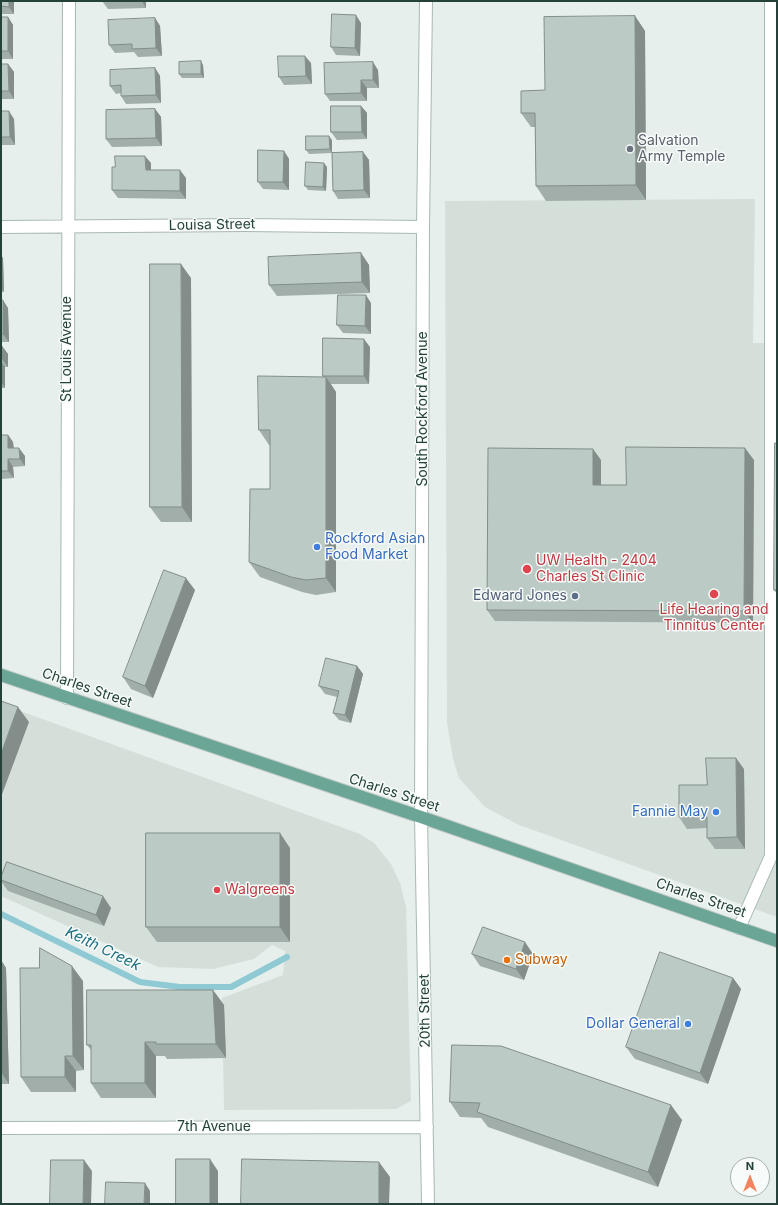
<!DOCTYPE html>
<style>
body{margin:0}
#map{position:relative;width:778px;height:1205px;overflow:hidden;background:#e6efeb;font-family:Inter,sans-serif}
canvas{display:block}
.frame{position:absolute;inset:0;border:2px solid #24423a;pointer-events:none}
.north{position:absolute;left:730px;top:1157px;width:40px;height:40px;box-sizing:border-box;background:#f7fbf9;border:1px solid #a3b1ad;border-radius:50%;rotate:0deg;font-size:11px;font-weight:700;line-height:16px;text-align:center;color:#24423a}
.north::after{content:'';display:block;margin:auto;width:14px;height:18px;background:#f4845f;clip-path:polygon(50% 0,100% 100%,50% 72%,0 100%)}
</style>
<div id="map">
<canvas width="778" height="1205"></canvas>
<div class="frame"></div>
<div class="north">N</div>
</div>
<script>
const ctx = document.querySelector('canvas').getContext('2d');
ctx.lineJoin = 'round';
function paint(path, color) {
  ctx.fillStyle = color;
  ctx.fill(path, 'evenodd');
}
function strokePath(path, color, width, dash) {
  ctx.strokeStyle = color;
  ctx.lineWidth = width;
  ctx.lineCap = dash ? 'butt' : 'round';
  ctx.setLineDash(dash || []);
  ctx.stroke(path);
}
function label(font, color, halo, rows, align = 'center') {
  ctx.font = font + ' Inter,sans-serif';
  ctx.lineWidth = 3;
  ctx.setLineDash([]);
  ctx.textBaseline = 'middle';
  ctx.strokeStyle = halo;
  ctx.fillStyle = color;
  for (const [text, x, y, turn = 0] of rows) {
    ctx.save();
    ctx.translate(x, y);
    ctx.rotate((+turn || 0) * Math.PI / 180);
    ctx.textAlign = isNaN(turn) ? turn : align;
    if (halo) ctx.strokeText(text, 0, 0);
    ctx.fillText(text, 0, 0);
    ctx.restore();
  }
}
paint(new Path2D(`
 M755 199 753 343H777V917L519 825 485 807 459 778 453 759 447 722 445 201Z
 M1 704 360 834 374 843 391 864 400 883 406 907 411 1101 396 1109 224 1110 222 998 283 975 285 951 272 945 254 959 213 969 158 967 1 896Z`), '#d4dfda');
strokePath(new Path2D(`
 M1 914 140 982 180 987H231L287 957`), '#8ec9d4', 6);
const minor = new Path2D(`
 M426 1 423 227 421 817 428 1204
 M1 227 245 225 423 227
 M67 698 69 1
 M739 928 771 856V1
 M1 1128 427 1127`);
const major = new Path2D(`
 M1 675 421 817 777 941`);
strokePath(minor, '#a8b8b2', 14);
strokePath(major, '#c2cac8', 14);
strokePath(minor, '#fff', 12);
strokePath(major, '#6aa596', 12);
paint(new Path2D(`
 M1 1H14V14H1Z
 M102 1H146V8L108 9Z
 M635 16 645 31 646 200 546 201 536 186 535 127H531L521 113 545 90Z
 M1 17H8L13 25V59H1Z
 M155 18 160 26 162 56 138 57 134 52 115 53 109 45Z
 M361 23 360 56 336 55 331 47Z
 M311 63 312 84 284 85 279 77Z
 M1 64H8L14 72V99H1Z
 M203 65 204 78H182L179 74Z
 M155 68 160 76 161 103 126 104 121 96V93L116 94 110 86Z
 M378 70 379 88H367V101H330L325 94Z
 M361 106 367 113V139L337 140 331 132Z
 M155 109 161 117 162 146 112 147 106 139Z
 M1 111 14 119 15 145H1Z
 M332 140V153L363 152 369 160 370 198 338 199 333 191 332 153 309 154 306 150Z
 M284 151 289 159V190L263 189 258 182Z
 M151 163V170L186 178V199L118 198 112 190Z
 M327 167 326 191 308 190 305 186Z
 M361 253 369 265 370 293 277 296 269 285Z
 M1 255 3 258 4 292H1Z
 M191 278 192 522H161L150 507Z
 M1 300 8 308 9 342H1Z
 M371 303V334L343 333 337 325Z
 M1 346H2L8 354V367H5V388H1Z
 M370 347 369 384H331L336 392V592L316 595 302 592 260 577 249 562 270 489V445H269L259 430 323 377V376Z
 M1 435H8L13 442 14 448 25 456V466L13 467 14 478 1 479Z
 M777 443V594L774 590Z
 M601 460V485H626L754 460 753 623 495 621 487 610Z
 M195 590 153 698 131 689 123 677Z
 M357 666 363 674 351 723 339 720 333 713 337 697 325 694 319 686Z
 M744 769 745 849H715L707 838V828L687 829 679 817 707 785Z
 M290 848V942H157L146 927Z
 M1 877 111 908 104 926 8 891 1 881Z
 M472 954H533L524 980 480 966Z
 M1 960 6 968 9 1084H1Z
 M733 978 741 989 708 1084 635 1059 626 1047Z
 M83 981 84 1070 76 1071V1092H31L21 1077Z
 M213 990 224 1005 226 1058 167 1059 165 1056H156V1098H101L91 1083V1050L87 1045Z
 M452 1045 682 1120 658 1187 488 1127 481 1118 460 1117 450 1102Z`), '#a1aea9');
paint(new Path2D(`
 M9 1H14V14L9 7Z
 M142 1H146V8Z
 M356 15 361 23 360 56 355 48Z
 M635 16 645 31 646 200 636 185Z
 M8 17 13 25V59L8 51Z
 M155 18 160 26 162 56 156 48Z
 M305 56 311 63 312 84 306 76Z
 M201 61 203 65 204 78 201 74Z
 M373 62 378 70 379 88 373 80Z
 M8 64 14 72V99L9 91Z
 M155 68 160 76 161 103 156 95Z
 M361 80 367 88V101L361 93Z
 M361 106 367 113V139L362 132Z
 M155 109 161 117 162 146 156 138Z
 M9 111 14 119 15 145 10 137Z
 M329 136 332 140V153L330 149Z
 M284 151 289 159V190L283 182Z
 M363 152 369 160 370 198 364 190Z
 M145 156 151 163V178L146 170Z
 M324 163 327 167 326 191 323 187Z
 M180 170 186 178V199L180 191Z
 M361 253 369 265 370 293 362 282Z
 M1 255 3 258 4 292 1 287Z
 M181 264 191 278 192 522 182 507Z
 M366 295 371 303V334L365 326Z
 M3 300 8 308 9 342 3 334Z
 M364 339 370 347 369 384 364 376Z
 M2 346 8 354V367L2 359Z
 M1 362 5 367V388L1 382Z
 M326 377 336 392V592L326 578Z
 M8 435 13 442 14 456 8 448Z
 M19 448 25 456V466L20 459Z
 M745 448 754 460 753 623 744 611Z
 M593 449 601 460V497L593 485Z
 M8 459 13 467 14 478 8 471Z
 M186 578 195 590 153 698 145 686Z
 M357 666 363 674 351 723 345 715Z
 M18 707 29 722 1 797V754Z
 M736 758 744 769 745 849 737 837Z
 M280 833 290 848V942L280 927Z
 M103 896 111 908 104 926 96 915Z
 M525 942 533 954 524 980 516 969Z
 M1 960 6 968 9 1084 1 1072Z
 M72 966 83 981 84 1070 73 1056Z
 M733 978 741 989 708 1084 700 1073Z
 M213 990 224 1005 226 1058 216 1044Z
 M145 1042 156 1056V1098L145 1083Z
 M65 1056 76 1071V1092L65 1077Z
 M671 1105 682 1120 658 1187 648 1172Z
 M210 1159 218 1171V1204H210Z
 M84 1160 92 1171 91 1204H83Z
 M379 1162 390 1177 389 1204H379Z
 M145 1183 150 1191V1204H144Z`), '#838d89');
const building = new Path2D(`
 M1 1H9V7L1 6Z
 M332 14 356 15 355 48 331 47Z
 M635 16 636 185 536 186 535 113H521V91L545 90 544 17Z
 M1 17H8V51H1Z
 M155 18 156 48 132 49V44L109 45 108 20Z
 M278 56H305L306 76 279 77Z
 M201 61V74H179V62Z
 M373 62V80H361V93L325 94 324 63Z
 M1 64H8L9 91H1Z
 M155 68 156 95 121 96V85L110 86V70Z
 M331 106H361L362 132H331Z
 M155 109 156 138 106 139V110Z
 M1 111H9L10 137H1Z
 M306 136H329L330 149 306 150Z
 M258 150 284 151 283 182H258Z
 M363 152 364 190 333 191 332 153Z
 M115 156H145L146 170H180V191L112 190V167H115Z
 M306 162 324 163 323 187 305 186Z
 M361 253 362 282 269 285 268 257Z
 M150 264H181L182 507H150Z
 M338 295H366L365 326 337 325Z
 M1 300H3V334H1Z
 M323 338 364 339V376H323Z
 M1 346H2V359H1Z
 M258 376 326 377V578L306 580 291 577 249 562 250 489H270V430H259Z
 M1 435H8V448H19L20 459H8V471H1Z
 M775 443H777V590H774Z
 M626 447 745 448 744 611 487 610 488 448 593 449V485H626Z
 M164 570 186 578 145 686 123 677Z
 M326 658 357 666 345 715 333 713 339 691 319 686Z
 M1 701 18 707 1 754Z
 M706 758H736L737 837 707 838V817H679V785H707Z
 M146 833H280V927H146Z
 M7 862 103 896 96 915 1 880V877Z
 M483 927 525 942 516 969 472 954Z
 M40 948 72 966 73 1056H65V1077H21L20 968H39Z
 M660 952 733 978 700 1073 626 1047Z
 M87 990H213L216 1044H156V1042H145V1083H91V1045H87Z
 M452 1045 501 1046 671 1105 648 1172 477 1112 480 1103 450 1102Z
 M176 1159H210V1204H176Z
 M242 1159 379 1162V1204H241Z
 M51 1160H84L83 1204H50Z
 M106 1182 145 1183 144 1204H105Z`);
paint(building, '#bbcac4');
strokePath(building, '#838d89', 1);
for (const [x, y, r, color] of [
 [630,149,4,"#6b7280"],
 [317,547,4,"#3f7fe0"],
 [527,569,5,"#e0444e"],
 [714,594,5,"#e0444e"],
 [575,596,4,"#5c6f8a"],
 [716,812,4,"#3f7fe0"],
 [217,890,4,"#e0444e"],
 [507,960,4,"#e8710a"],
 [688,1024,4,"#3f7fe0"]
]) {
  const dot = new Path2D();
  dot.arc(x, y, r, 0, 2 * Math.PI);
  ctx.fillStyle = color;
  ctx.fill(dot);
  strokePath(dot, '#f7fbf9', 1.5);
}
label('14px', '#5b616d', '#f7fbf9', [
 ["Salvation",638,141],
 ["Army Temple",638,157]
], 'left');
label('14px', '#24423a', '#f7fbf9', [
 ["Louisa Street",212,225,-1],
 ["St Louis Avenue",67,349,-90],
 ["South Rockford Avenue",423,409,-90],
 ["Charles Street",87,688,19],
 ["Charles Street",394,793,18],
 ["Charles Street",701,898,19],
 ["20th Street",425,1011,-91],
 ["7th Avenue",214,1127]
]);
label('14px', '#366cbe', '#f7fbf9', [
 ["Rockford Asian",325,539,"left"],
 ["Food Market",325,555,"left"],
 ["Fannie May",708,812],
 ["Dollar General",680,1024]
], 'right');
label('14px', '#be3a42', '#f7fbf9', [
 ["UW Health - 2404",536,561],
 ["Charles St Clinic",536,577],
 ["Life Hearing and",714,610,"center"],
 ["Tinnitus Center",714,626,"center"],
 ["Walgreens",225,890]
], 'left');
label('14px', '#4e5e75', '#f7fbf9', [
 ["Edward Jones",567,596]
], 'right');
label('14px', '#c56008', '#f7fbf9', [
 ["Subway",515,960]
], 'left');
label('italic 15px', '#1c6f80', '#f7fbf9', [
 ["Keith Creek",103,949,26]
]);
</script>
